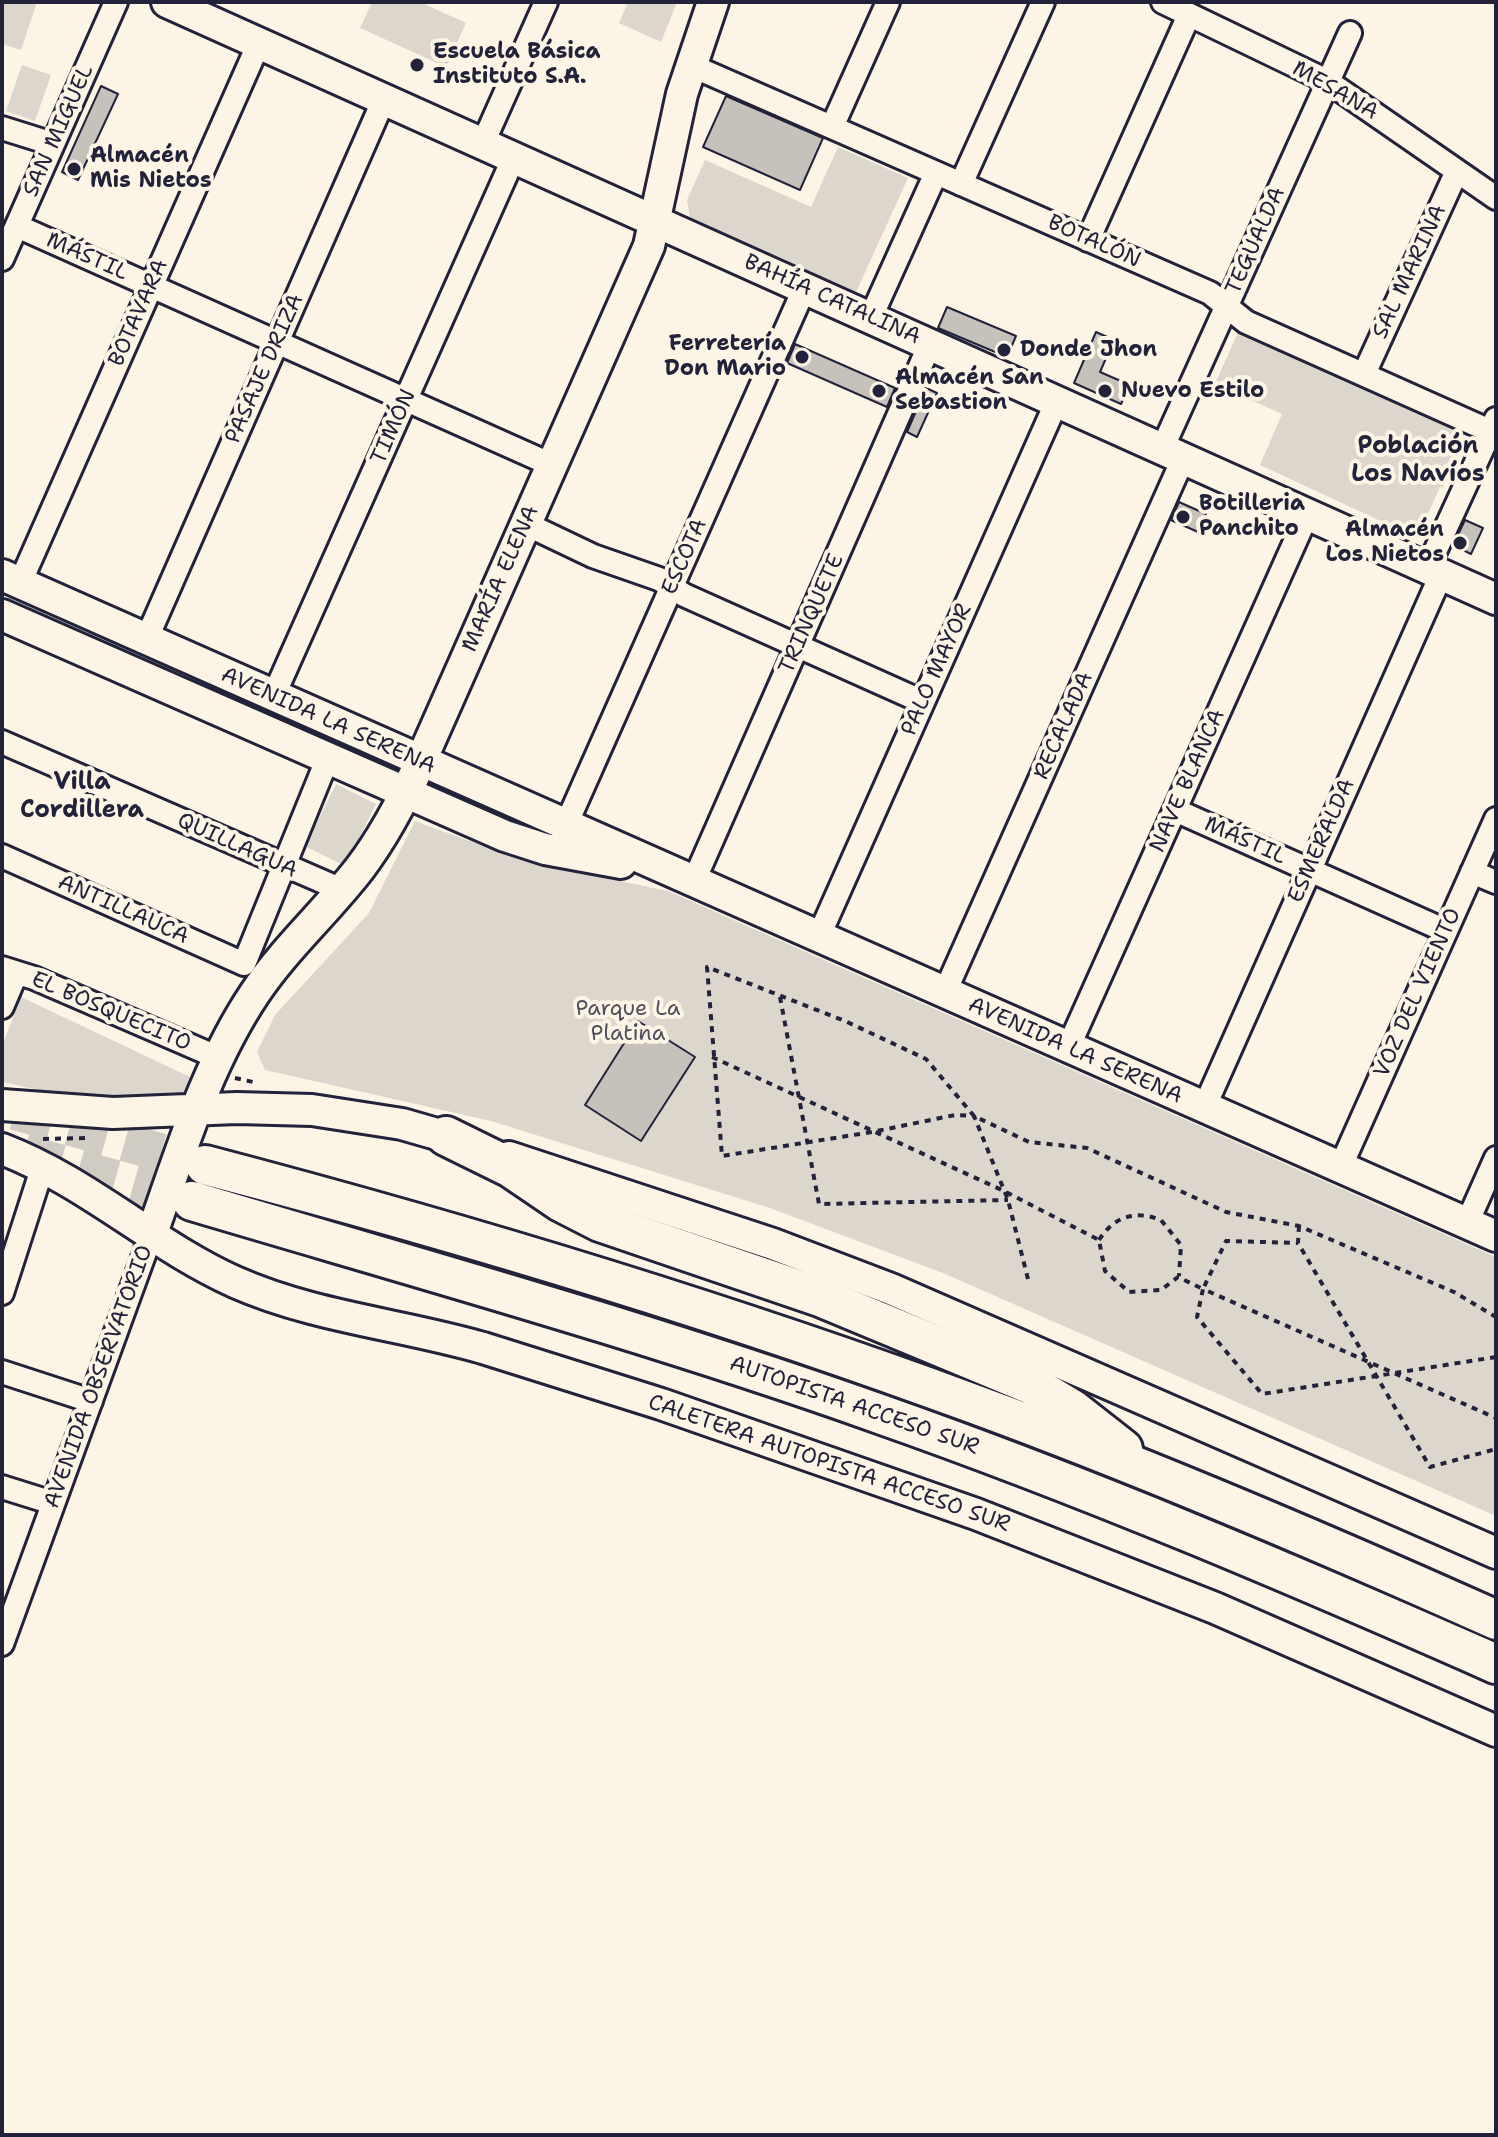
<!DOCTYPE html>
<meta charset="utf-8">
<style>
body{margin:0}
#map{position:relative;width:1498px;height:2137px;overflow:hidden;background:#fcf5e5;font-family:"Shantell Sans",sans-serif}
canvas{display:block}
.frame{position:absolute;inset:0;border:4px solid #22223b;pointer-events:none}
</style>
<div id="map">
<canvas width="1498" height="2137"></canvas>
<div class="frame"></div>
</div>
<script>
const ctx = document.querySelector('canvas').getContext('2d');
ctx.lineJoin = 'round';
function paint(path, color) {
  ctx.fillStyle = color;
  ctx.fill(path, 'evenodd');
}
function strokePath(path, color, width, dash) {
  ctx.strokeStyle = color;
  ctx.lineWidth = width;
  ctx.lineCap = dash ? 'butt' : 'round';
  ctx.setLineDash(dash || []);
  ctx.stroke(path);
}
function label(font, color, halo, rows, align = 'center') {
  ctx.font = font + ' "Shantell Sans",sans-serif';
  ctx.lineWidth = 8;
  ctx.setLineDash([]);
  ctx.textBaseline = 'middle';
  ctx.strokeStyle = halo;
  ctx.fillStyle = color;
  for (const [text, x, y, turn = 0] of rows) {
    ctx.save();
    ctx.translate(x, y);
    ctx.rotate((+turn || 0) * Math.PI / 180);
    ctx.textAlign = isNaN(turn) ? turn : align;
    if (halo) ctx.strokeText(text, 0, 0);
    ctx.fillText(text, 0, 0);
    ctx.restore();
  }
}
paint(new Path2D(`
 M2 2H37L21 50 2 44Z
 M372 2H420L466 23 446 67 360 28Z
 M628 2H677L661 42 619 23Z
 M22 65 51 75 35 121 6 111Z
 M838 147 908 178 856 292 690 218 687 200 705 160 811 207Z
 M1240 328 1466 429 1443 488 1440 487 1417 538 1260 465 1282 414 1215 384Z
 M336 784 376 804 345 866 305 846Z
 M415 821 524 861 668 891 1496 1257V1516L943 1273 770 1208 491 1121 265 1070 257 1052 275 1015 369 913Z
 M21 997 190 1077 181 1102 80 1099 2 1082V1046Z`), '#dcd6cc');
const building = new Path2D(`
 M101 86 118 94 78 180 62 172Z
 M726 96 823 138 800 190 703 147Z
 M947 307 1016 336 1007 357 938 328Z
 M1096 332 1114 340 1100 372 1130 385 1121 404 1074 383Z
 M795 344 895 388 887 407 787 363Z
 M926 388 937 393 917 437 907 432Z
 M1179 502 1206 514 1198 532 1171 520Z
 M1465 520 1483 528 1471 554 1453 545Z
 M638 1021 695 1057 641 1141 585 1105Z`);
paint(building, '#c6c1bb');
strokePath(building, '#22223b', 2);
strokePath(new Path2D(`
 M15 1111 205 1165
 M24 1153 192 1201`), '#d0cbc3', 38, [38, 19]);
const street = new Path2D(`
 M1163 2 1327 81 1496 198
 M690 65 1210 293 1246 322 1490 431
 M832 127 888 2
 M2 128 53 144
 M483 143 546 2
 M961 184 1043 2
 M17 226 552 465
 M1088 240 1189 15
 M2 259 116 2
 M871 317 936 173
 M1364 374 1457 171
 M1162 449 1350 33
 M526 524 593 556 659 579 684 595 923 702
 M1427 569 1496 419
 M20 583 259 43
 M146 640 384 99
 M273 697 514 157
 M2 742 342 890
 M1175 810 1446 931
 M565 827 805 287
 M2 856 244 964 327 760
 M1472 872 1496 882
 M693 883 930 344
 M818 938 1057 401
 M2 968 34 978 219 1058
 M944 994 1183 459
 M2 1007 16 974
 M1068 1048 1307 515
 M1204 1108 1441 575
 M1340 1168 1496 819
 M1467 1223 1496 1158
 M2 1293 43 1166
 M2 1372 91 1401
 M2 1487 53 1503
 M2 1644 152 1233`);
const secondary = new Path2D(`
 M167 2 1496 599
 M2 575 1496 1236
 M2 615 505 836 545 849 621 863
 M2 1105 113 1113 237 1108 312 1110 402 1124 468 1143
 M2 1149C88 1182 153 1245 235 1282 314 1317 400 1324 483 1348L661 1404 976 1514 1215 1608 1496 1731
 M509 1157 773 1244 891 1289 1496 1553
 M152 1233C181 1152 206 1066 255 993 285 948 327 911 360 868 385 835 403 800 420 763L649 246 682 94 713 2`);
const highway = new Path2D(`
 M446 1136 511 1168 561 1202 600 1222 820 1297 1032 1385 1072 1409 1123 1449
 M205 1165C464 1233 722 1311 974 1404 1151 1469 1324 1543 1496 1620
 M192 1201C421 1269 652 1333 877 1413 1088 1487 1292 1574 1496 1664`);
strokePath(street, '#22223b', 28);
strokePath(secondary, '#22223b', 36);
strokePath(highway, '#22223b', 44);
strokePath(new Path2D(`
 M780 997 819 1204 1008 1200
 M712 1057 1004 1191 1099 1240 1105 1271 1129 1292 1161 1290 1178 1277 1203 1289 1226 1241 1298 1243
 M235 1078 253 1082
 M43 1139 90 1138
 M1299 1226 1298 1243 1430 1467 1496 1449
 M1099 1240C1114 1216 1136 1210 1161 1220L1181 1245 1179 1276
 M1028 1279 1008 1200 974 1116 955 1115 872 1132 722 1156 707 967 845 1021 926 1059 974 1116 1029 1142 1087 1148 1226 1212 1299 1226 1454 1292 1496 1317
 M1496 1357 1262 1394 1197 1317 1203 1289 1496 1418`), '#22223b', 4, [6, 6]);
strokePath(street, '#fcf5e5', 22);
strokePath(secondary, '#fcf5e5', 30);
strokePath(highway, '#fcf5e5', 38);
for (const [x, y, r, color] of [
 [417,65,8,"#22223b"],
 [74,169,8,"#22223b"],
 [1004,350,8,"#22223b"],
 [802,357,8,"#22223b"],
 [879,391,8,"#22223b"],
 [1105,391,8,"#22223b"],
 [1183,517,8,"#22223b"],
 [1460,543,8,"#22223b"]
]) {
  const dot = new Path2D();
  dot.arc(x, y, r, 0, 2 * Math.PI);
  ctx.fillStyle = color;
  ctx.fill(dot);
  strokePath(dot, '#fcf5e5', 3);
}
label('bold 22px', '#22223b', '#fcf5e5', [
 ["Escuela Básica",433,52],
 ["Instituto S.A.",433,77],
 ["Almacén",90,156],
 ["Mis Nietos",90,181],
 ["Ferretería",786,344,"right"],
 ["Don Mario",786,369,"right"],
 ["Donde Jhon",1020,350],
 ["Almacén San",895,378],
 ["Sebastion",895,403],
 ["Nuevo Estilo",1121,391],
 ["Botilleria",1199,504],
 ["Panchito",1199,529],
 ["Almacén",1444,530,"right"],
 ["Los Nietos",1444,555,"right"]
], 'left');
label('22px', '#22223b', '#fcf5e5', [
 ["MESANA",1335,91,30],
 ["SAN MIGUEL",59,131,-66],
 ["TEGUALDA",1256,241,-66],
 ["BOTALÓN",1094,242,24],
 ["MÁSTIL",87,257,24],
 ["SAL MARINA",1410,272,-65],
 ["BAHÍA CATALINA",832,300,24],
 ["BOTAVARA",139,313,-66],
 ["PASAJE DRIZA",265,369,-66],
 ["TIMÓN",394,427,-66],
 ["ESCOTA",685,557,-66],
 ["MARÍA ELENA",501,579,-66],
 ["TRINQUETE",812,614,-66],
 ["PALO MAYOR",937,670,-66],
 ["AVENIDA LA SERENA",328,721,24],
 ["RECALADA",1064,726,-66],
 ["NAVE BLANCA",1188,781,-66],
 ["MÁSTIL",1245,841,24],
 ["ESMERALDA",1322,841,-66],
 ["QUILLAGUA",237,846,24],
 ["ANTILLAUCA",123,910,24],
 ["VOZ DEL VIENTO",1418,993,-66],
 ["EL BOSQUECITO",111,1012,23],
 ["AVENIDA LA SERENA",1075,1051,24],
 ["AVENIDA OBSERVATORIO",99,1377,-70],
 ["AUTOPISTA ACCESO SUR",854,1406,19],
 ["CALETERA AUTOPISTA ACCESO SUR",829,1464,19]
]);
label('22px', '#504f5f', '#fcf5e5', [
 ["Parque La",628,1009],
 ["Platina",628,1034]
]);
label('bold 24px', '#22223b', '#fcf5e5', [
 ["Población",1418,447],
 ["Los Navíos",1418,475],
 ["Villa",82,783],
 ["Cordillera",82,811]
]);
</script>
